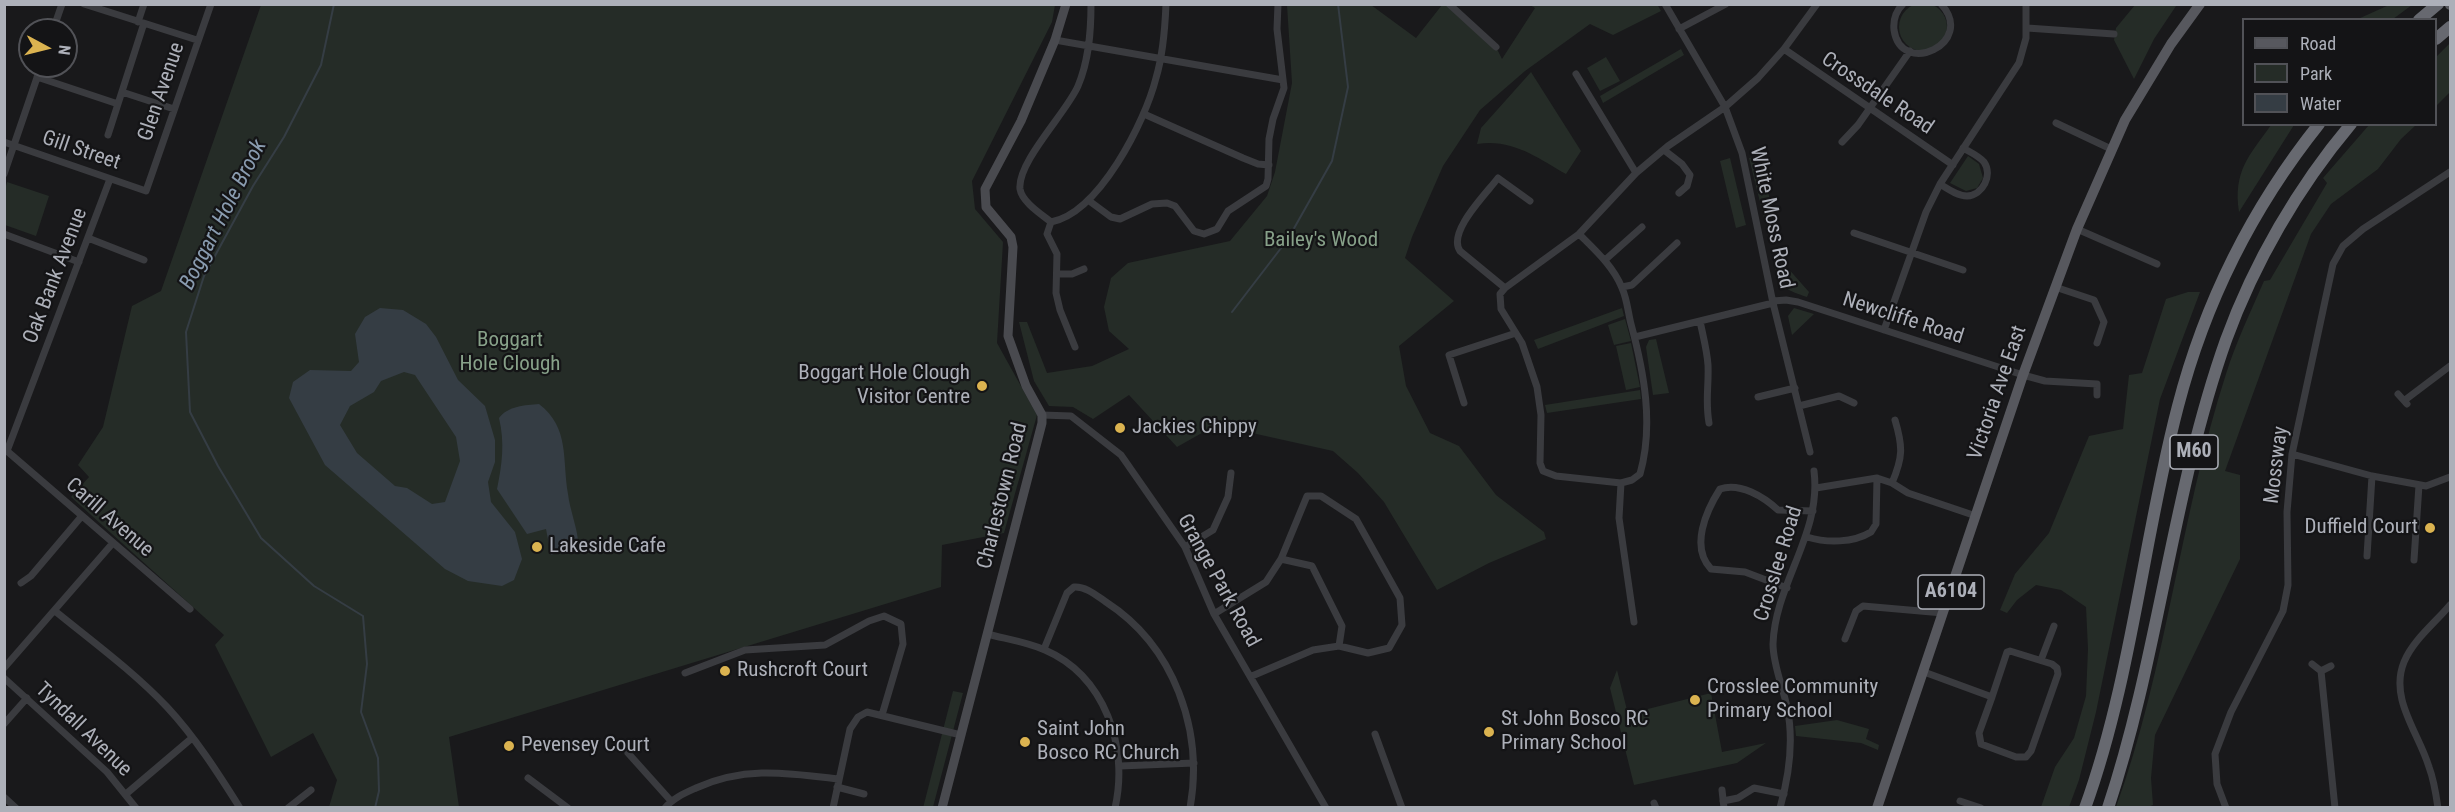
<!DOCTYPE html>
<style>
body{margin:0}
#map{position:relative;width:2455px;height:812px;overflow:hidden;background:#19191b;font-family:"Roboto Condensed",sans-serif}
canvas{display:block}
.frame{position:absolute;inset:0;border:6px solid #adb0b9;pointer-events:none}
.legend{position:absolute;left:2242px;top:18px;width:195px;height:108px;box-sizing:border-box;background:#141416;border:2px solid #515257;margin:0;padding:8px 10px;list-style:none;font-size:18px;color:#adb0b9}
.legend li{display:flex;align-items:center;gap:12px;height:30px}
.legend b{width:30px;border:2px solid #515257}
.north{position:absolute;left:18px;top:18px;width:60px;height:60px;box-sizing:border-box;background:#141416;border:2px solid #515257;border-radius:50%;rotate:97deg;font-size:16px;font-weight:700;line-height:24px;text-align:center;color:#adb0b9}
.north::after{content:'';display:block;margin:auto;width:21px;height:27px;background:#dbb350;clip-path:polygon(50% 0,100% 100%,50% 72%,0 100%)}
</style>
<div id="map">
<canvas width="2455" height="812"></canvas>
<div class="frame"></div>
<ul class="legend">
<li><b style="height:8px;background:#57585e"></b>Road</li>
<li><b style="height:16px;background:#252c27"></b>Park</li>
<li><b style="height:16px;background:#353d44"></b>Water</li>
</ul>
<div class="north">N</div>
</div>
<script>
const ctx = document.querySelector('canvas').getContext('2d');
ctx.lineJoin = 'round';
function paint(path, color) {
  ctx.fillStyle = color;
  ctx.fill(path, 'evenodd');
}
function strokePath(path, color, width, dash) {
  ctx.strokeStyle = color;
  ctx.lineWidth = width;
  ctx.lineCap = dash ? 'butt' : 'round';
  ctx.setLineDash(dash || []);
  ctx.stroke(path);
}
function label(font, color, halo, rows, align = 'center') {
  ctx.font = font + ' "Roboto Condensed",sans-serif';
  ctx.lineWidth = 4.5;
  ctx.setLineDash([]);
  ctx.textBaseline = 'middle';
  ctx.strokeStyle = halo;
  ctx.fillStyle = color;
  for (const [text, x, y, turn = 0] of rows) {
    ctx.save();
    ctx.translate(x, y);
    ctx.rotate((+turn || 0) * Math.PI / 180);
    ctx.textAlign = isNaN(turn) ? turn : align;
    if (halo) ctx.strokeText(text, 0, 0);
    ctx.fillText(text, 0, 0);
    ctx.restore();
  }
}
paint(new Path2D(`
 M1899 27a24 24 0 1 1 48 0a24 24 0 1 1-48 0Z
 M1657 4 1661 11 1613 35 1590 24 1525 71 1480 110 1443 166 1412 237 1405 258 1454 301 1399 346 1406 386 1430 433 1459 446 1496 495 1544 532 1546 539 1489 563 1437 590 1384 502 1358 473 1333 451 1216 425 1177 447 1129 395 1093 419 1073 407 1049 406 1034 381 1019 322H1027L1047 373 1092 366 1129 349 1109 331 1104 307 1111 278 1128 263 1230 241 1267 196 1275 172 1292 83 1287 5H1371L1416 38 1442 5H1449L1496 47 1502 59 1535 8 1530 5Z
 M2175 4 2176 6 2154 39 2134 79 2114 40 2116 28 2135 5Z
 M261 5H1055L1052 22 972 181 975 209 1003 242 997 343 1037 415 1004 533 942 545 941 587 449 737 459 807H329L337 780 313 733 271 757 215 645 224 635 71 497 89 477 78 465 103 427 132 306 161 291Z
 M2389 5H2412L2393 19H2358Z
 M2450 43V92L2436 106V57Z
 M1681 49 1684 55 1603 103 1600 96Z
 M1606 57 1620 81 1600 91 1587 68Z
 M1531 72 1581 151 1566 174C1538 158 1512 138 1477 144L1481 128Z
 M2271 125H2294L2239 212C2233 171 2249 156 2271 125Z
 M2369 125H2416L2401 139 2378 169 2331 204 2311 234 2225 471 2240 475V559L2155 735 2151 778 2153 805 2148 807H2116C2167 667 2180 516 2226 374 2236 342 2251 311 2264 281L2270 280 2327 183 2323 178Z
 M1759 156 1774 216 1764 218 1749 158Z
 M1968 156 1979 164 1983 178 1977 188 1966 191 1950 183Z
 M1730 158 1746 225 1736 228 1720 161Z
 M7 182 49 196 36 236 5 225V190Z
 M1786 266 1809 292 1807 297C1789 291 1779 288 1775 267Z
 M2188 292H2200L2160 399 2096 712 2079 780 2069 807H2041L2055 767 2074 738 2086 696 2088 649 2086 607 2061 590 2036 585 2017 600 2007 613 2000 610 2015 574 2049 533 2089 436 2123 429 2129 375 2142 373 2166 299Z
 M1622 308 1624 316 1538 349 1534 340Z
 M1794 308 1814 314 1792 335 1788 316Z
 M1625 319 1631 341 1614 345 1608 325Z
 M1656 339 1669 393 1653 395 1646 347 1649 340Z
 M1631 343 1640 387 1626 390 1616 346Z
 M1640 390 1641 399 1547 413 1545 405Z
 M1617 670 1628 714 1711 693 1722 752 1766 743 1737 763 1634 785 1610 688Z
 M953 691 963 693 933 807 923 808Z
 M1837 720 1869 729 1866 739 1879 745 1878 750 1861 743 1796 736 1795 726Z`), '#252c27');
paint(new Path2D(`
 M380 308 403 310 426 324 436 337 458 380 485 406 495 440V462L488 482 491 502 515 532 522 559 514 580 502 586 468 581 445 569 325 465 289 398 293 382 310 370 351 371 359 362 355 334 365 317ZM404 372 415 375 456 437 460 461 445 502 432 504 407 488 395 486 357 453 340 425 350 406 374 392 381 381Z
 M539 404C570 428 562 459 568 494 570 510 576 524 578 540L577 546 551 555 546 529 527 534 497 489C502 465 505 443 499 418 508 406 525 405 539 404Z`), '#353d44');
strokePath(new Path2D(`
 M334 4 321 65 284 137 253 186 204 276 186 332 190 412 218 466 261 538 314 586 363 616 367 664 361 712 378 758 379 791 375 808
 M1232 312 1288 239 1332 161 1348 87 1338 4`), '#353d44', 2);
strokePath(new Path2D(`
 M84 4 197 40
 M1091 4C1091 32 1089 60 1078 86 1067 112 1017 162 1020 189 1022 202 1041 214 1051 222 1099 213 1145 122 1156 78 1163 55 1165 29 1166 4
 M1449 4 1496 47
 M1665 4 1725 107 1742 153 1773 303 1810 452
 M1903 4C1896 11 1893 20 1894 30 1901 78 1977 43 1941 4
 M138 22 144 4
 M2027 28 2114 34
 M1679 29 1726 4
 M53 30 62 4
 M1055 40 1283 80
 M1784 49 1953 165
 M1576 74 1636 173
 M37 77 118 104
 M122 92 174 109
 M1144 114 1243 158 1258 164 1269 165
 M2056 123 2111 149
 M108 135 144 23
 M4 142 146 191 211 4
 M1842 142 1858 125 1910 51
 M1664 150 1682 164 1690 175 1687 186 1679 193
 M4 174 41 66
 M1940 184C1948 189 1957 196 1967 196 1983 195 1993 175 1984 162 1979 156 1970 152 1963 148
 M1088 200 1111 217 1120 219 1152 204 1167 203 1175 206 1194 231 1204 234 1217 229 1228 211 1266 186 1268 179 1269 139 1273 119 1284 88 1277 29 1278 4
 M1051 222 1047 234 1057 254 1056 293 1060 310 1075 347
 M2077 229 2157 264
 M1854 233 1963 270
 M4 234 79 262
 M1579 234C1595 250 1613 266 1622 288 1627 299 1628 312 1631 324 1644 372 1654 425 1640 474L1632 480 1621 483 1556 476 1543 471 1540 463 1541 415 1537 387 1522 343 1501 309 1500 294 1505 288 1579 234 1636 173 1668 146 1725 107 1758 78 1784 49 1817 4
 M88 238 144 260
 M1605 260 1642 227
 M1057 274H1072L1084 269
 M1622 287 1632 285 1677 243
 M2055 287 2094 300 2104 322 2097 343
 M1505 288 1460 251C1447 232 1486 194 1498 178L1530 201
 M1773 301 1786 300 1798 302 2023 375 2045 381 2097 384V395
 M1700 321C1703 336 1707 350 1708 365 1709 386 1705 400 1709 423
 M1884 330 1926 212 1940 184 2019 63 2026 38V4
 M1635 337 1773 303
 M2398 394 2407 404
 M1758 397 1795 388
 M2405 400 2450 366
 M1464 403 1449 355 1516 333
 M1799 406 1839 396 1854 403
 M1042 415 1071 416 1121 455 1185 547 1214 614 1326 808
 M7 451 110 179
 M7 451 190 609
 M2292 454 2372 476 2426 486 2450 477
 M1621 483 1619 518 1634 622
 M1892 483C1903 457 1903 447 1895 420
 M1816 488 1877 478 1892 483 1908 493 1976 516
 M1807 537C1827 543 1853 543 1871 532L1876 524 1877 478
 M1185 547 1213 530 1228 497 1231 473
 M2367 556 2372 476
 M1281 559 1312 566 1342 626 1339 646
 M2414 560 2419 485
 M21 583 31 576 81 517
 M1787 588 1745 572 1711 569C1690 547 1706 511 1720 489 1740 482 1764 497 1778 510L1813 511
 M55 611C93 642 134 672 167 707 195 737 218 773 240 808
 M1214 614 1266 582 1281 559 1307 496H1321L1356 519 1400 598 1402 625 1389 648 1368 653 1339 646 1313 650 1252 676
 M987 634C1006 639 1027 642 1045 650 1105 676 1129 747 1115 808
 M1845 639 1856 611 1863 606 1943 613
 M1044 649 1067 593 1074 587C1086 586 1097 596 1106 602 1174 646 1204 730 1190 808
 M2041 660 2054 626
 M2312 664 2321 671
 M2331 666 2321 671 2335 808
 M4 668 112 544
 M1924 672 1992 697 2007 652 2010 651 2052 664 2057 668 2058 674 2031 751 2026 757H2016L1981 744 1979 733 1992 697
 M685 673 745 650 825 645 869 621 884 616 901 624 903 644 882 715
 M4 678 107 772 136 808
 M4 724 27 698
 M1375 734 1402 808
 M628 753 671 801
 M1120 766 1194 763
 M528 778 568 808
 M837 787 864 794
 M1722 790 1724 808
 M126 794 192 738
 M4 797 16 808
 M1723 801 1738 798 1754 788 1784 794
 M1960 801 1981 808
 M1654 803 1656 808
 M288 808 311 790
 M665 808C673 798 685 793 696 788 745 766 787 773 838 779
 M833 808 850 729 858 717 867 712 961 735
 M1780 808C1789 776 1794 740 1787 707 1783 687 1773 665 1773 644 1775 583 1822 534 1814 471
 M2226 808 2217 784 2215 754 2231 712 2283 611 2288 585 2287 512 2292 454 2333 264 2343 246 2363 229 2450 172
 M2438 808C2436 794 2434 780 2429 767 2419 733 2389 699 2404 662 2413 640 2435 623 2450 605`), '#3a3b3f', 7);
strokePath(new Path2D(`
 M942 808 1042 423V415L1026 386 1008 336 1013 247 1011 237 986 207 985 189 1021 121 1055 40 1066 4`), '#494a4f', 9);
strokePath(new Path2D(`
 M2450 4V5
 M1877 808 2023 375 2077 229 2125 120 2171 44 2200 4`), '#57585e', 10);
strokePath(new Path2D(`
 M2419 20 2438 4
 M2436 39 2450 27
 M2085 808C2132 678 2143 539 2178 406 2205 302 2252 208 2319 124
 M2108 808C2159 655 2172 492 2226 340 2254 263 2298 187 2351 124`), '#676970', 12);
for (const [x, y, r, color] of [
 [982,386,6,"#dbb350"],
 [1120,428,6,"#dbb350"],
 [2430,528,6,"#dbb350"],
 [537,547,6,"#dbb350"],
 [725,671,6,"#dbb350"],
 [1695,700,6,"#dbb350"],
 [1489,732,6,"#dbb350"],
 [1025,742,6,"#dbb350"],
 [509,746,6,"#dbb350"]
]) {
  const dot = new Path2D();
  dot.arc(x, y, r, 0, 2 * Math.PI);
  ctx.fillStyle = color;
  ctx.fill(dot);
  strokePath(dot, '#141416', 2);
}
for (const [x, y, w] of [
 [2194,452,48],
 [1951,592,66]
]) {
  const box = new Path2D();
  box.roundRect(x - w / 2, y - 17, w, 34, 4.5);
  ctx.fillStyle = '#141416';
  ctx.fill(box);
  strokePath(box, '#adb0b9', 1.5);
}
label('bold 20px', '#adb0b9', null, [
 ["M60",2194,452],
 ["A6104",1951,592]
]);
label('21px', '#adb0b9', '#141416', [
 ["Glen Avenue",162,92,-71],
 ["Crossdale Road",1877,94,34],
 ["Gill Street",81,151,19],
 ["White Moss Road",1771,218,78],
 ["Oak Bank Avenue",56,276,-69],
 ["Newcliffe Road",1903,319,18],
 ["Victoria Ave East",1998,393,-71],
 ["Mossway",2277,465,-83],
 ["Charlestown Road",1003,496,-76],
 ["Carill Avenue",109,518,41],
 ["Crosslee Road",1779,564,-73],
 ["Grange Park Road",1218,581,61],
 ["Tyndall Avenue",83,730,44]
]);
label('21px', '#87a189', '#141416', [
 ["Bailey's Wood",1321,241],
 ["Boggart",510,341],
 ["Hole Clough",510,365]
]);
label('21px', '#adb0b9', '#141416', [
 ["Boggart Hole Clough",970,374,"right"],
 ["Visitor Centre",970,398,"right"],
 ["Jackies Chippy",1132,428],
 ["Duffield Court",2418,528,"right"],
 ["Lakeside Cafe",549,547],
 ["Rushcroft Court",737,671],
 ["Crosslee Community",1707,688],
 ["Primary School",1707,712],
 ["St John Bosco RC",1501,720],
 ["Primary School",1501,744],
 ["Saint John",1037,730],
 ["Bosco RC Church",1037,754],
 ["Pevensey Court",521,746]
], 'left');
label('italic 22px', '#899baf', '#141416', [
 ["Boggart Hole Brook",224,215,-63]
]);
</script>
